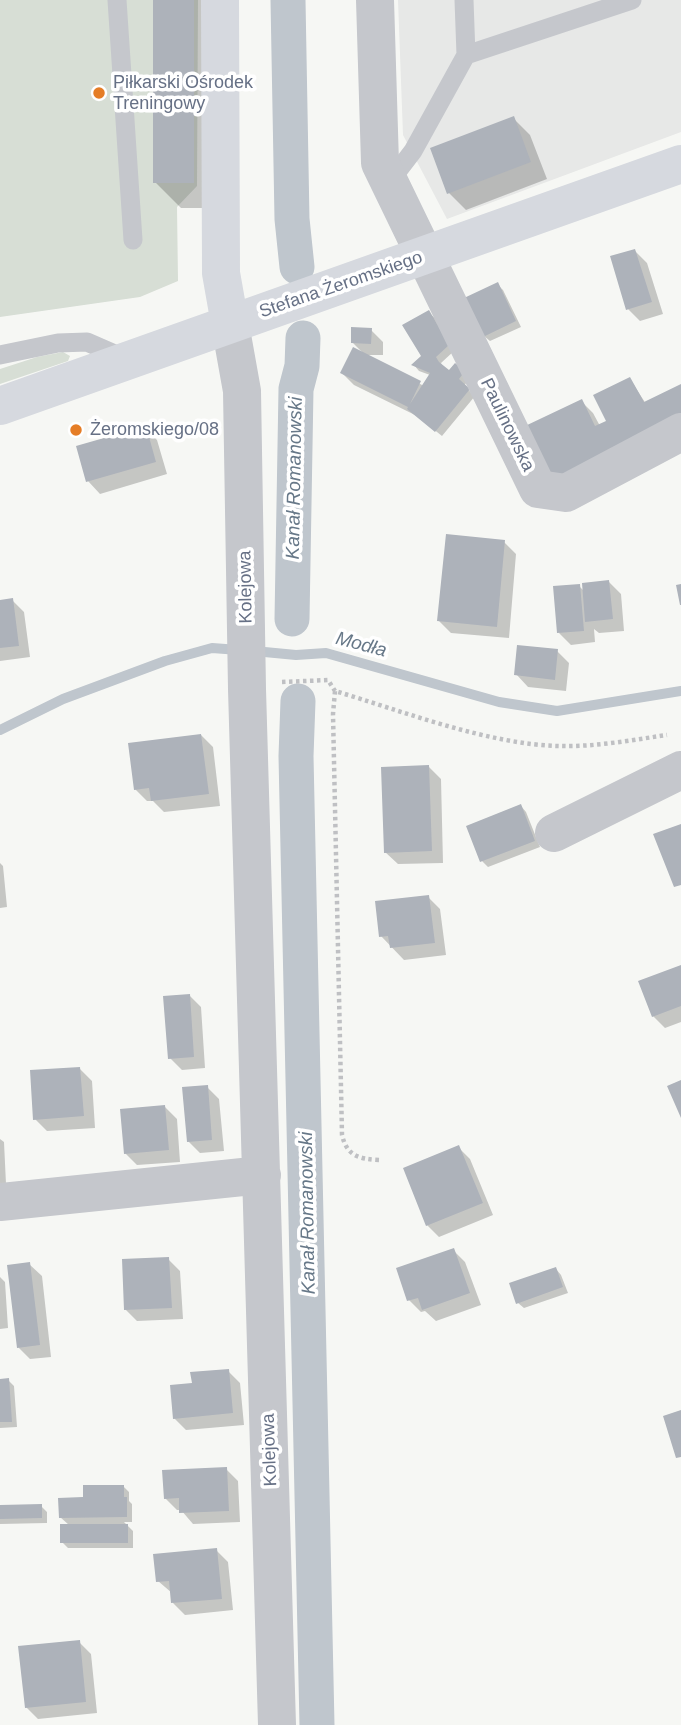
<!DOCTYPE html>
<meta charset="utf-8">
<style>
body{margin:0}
canvas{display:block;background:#f6f7f4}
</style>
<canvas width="681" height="1725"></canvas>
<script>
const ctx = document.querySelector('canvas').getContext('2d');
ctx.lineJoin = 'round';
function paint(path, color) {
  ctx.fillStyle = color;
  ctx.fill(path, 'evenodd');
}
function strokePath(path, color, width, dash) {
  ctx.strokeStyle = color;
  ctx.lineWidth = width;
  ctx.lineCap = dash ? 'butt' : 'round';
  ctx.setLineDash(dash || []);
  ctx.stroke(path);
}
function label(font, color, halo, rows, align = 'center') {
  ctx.font = font + ' Helvetica,sans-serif';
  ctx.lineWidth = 7;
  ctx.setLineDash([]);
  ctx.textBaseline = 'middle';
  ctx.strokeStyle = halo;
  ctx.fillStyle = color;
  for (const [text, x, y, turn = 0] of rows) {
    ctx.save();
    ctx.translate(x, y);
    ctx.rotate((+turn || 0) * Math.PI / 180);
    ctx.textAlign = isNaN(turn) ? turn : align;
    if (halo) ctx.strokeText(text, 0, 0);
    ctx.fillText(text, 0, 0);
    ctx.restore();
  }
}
paint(new Path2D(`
 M398 0H681V132L447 219 403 135Z`), '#e7e8e7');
paint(new Path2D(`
 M0 0H198L197 186 177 207 178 281 140 297 0 317Z
 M63 352 70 356 68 361 0 384V369L37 357Z`), '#d7ded5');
paint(new Path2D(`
 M155 0H219V208H181L155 182Z
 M513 118 530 135 547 179 466 210 449 193Z
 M635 251 647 263 663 314 640 321 628 309Z
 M497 284 503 290 521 327 490 341 484 336Z
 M429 313 435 318 454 351 441 363 443 368 449 373 455 365 470 378 464 386 475 396 442 436 417 416 354 385 342 373 364 354 353 343 371 330 383 342V355H364L424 386 430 375 419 371 414 365 423 356Z
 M630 379 646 404 681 386 605 469 581 401 593 413 600 426 609 422Z
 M145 428 157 440 167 474 100 494 88 481Z
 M504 542 516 554 509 638 451 633 439 621Z
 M609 582 621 594 624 631 599 633 594 629 595 642 571 645 559 633 579 586 584 591Z
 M12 600 24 612 30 657 0 661V601Z
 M557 651 569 663 566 691 528 687 516 674Z
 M201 735 213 747 220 806 164 812 153 801H147L135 789Z
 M429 767 441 779 443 863 398 864 385 852Z
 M521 806 526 812 540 847 488 867 482 861Z
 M0 863 3 866 7 907 0 908Z
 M428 897 440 909 446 955 404 960 381 936Z
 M681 967V1022L665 1028 653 1016Z
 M189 995 201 1007 205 1068 182 1070 170 1058Z
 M80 1069 92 1081 95 1128 47 1131 35 1119Z
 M207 1087 219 1099 224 1151 200 1153 188 1141Z
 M165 1107 177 1119 180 1162 137 1165 125 1153Z
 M0 1139 4 1142 6 1184H0Z
 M458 1147 470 1159 493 1215 439 1237 427 1225Z
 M453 1250 465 1262 481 1305 436 1321 425 1311 421 1312 409 1300 398 1270Z
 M168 1259 180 1271 183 1319 137 1321 125 1309Z
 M29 1264 42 1276 51 1357 30 1359 18 1347Z
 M556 1269 561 1275 568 1293 524 1308 518 1303Z
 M0 1277 5 1282 8 1328 0 1329Z
 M228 1371 240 1383 244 1425 186 1430 174 1418 194 1385Z
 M8 1380 14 1386 17 1427 0 1428V1381Z
 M226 1469 238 1481 240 1522 193 1524 181 1510H177L165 1498Z
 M123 1486 129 1492V1501L132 1504V1522H124L133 1531V1548H68L62 1542 69 1525 60 1517 85 1499Z
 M0 1506H41L47 1512V1523L0 1524Z
 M216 1550 228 1562 233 1610 185 1615 173 1603 172 1593 158 1581Z
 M79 1642 91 1654 97 1713 38 1719 26 1707Z`), '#0003');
strokePath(new Path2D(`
 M254 651 296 655 326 653 499 702 557 711 681 691
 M0 730 63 699 165 661 212 648 239 650`), '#bfc6cd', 10);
strokePath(new Path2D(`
 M288 0 292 219 297 267
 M292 619 296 389 302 366 303 338
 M298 701 296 756 317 1725`), '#bfc6cd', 35);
paint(new Path2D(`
 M153 0H194V183H153Z
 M514 116 531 162 447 194 430 148Z
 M635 249 652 302 626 310 610 256Z
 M498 282 516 321 483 337 464 298Z
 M429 310 449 345 436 357 439 362 449 370 455 363 465 371 459 379 470 389 435 432 407 409 408 407 340 373 353 347 421 381 410 404 430 373 411 365 421 356 402 325Z
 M351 327 372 328 371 344 351 343Z
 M630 377 644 402 681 384V417L553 482 523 427 582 399 595 426 606 421 593 395Z
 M146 426 156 462 86 482 76 446Z
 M446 534 505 540 497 627 437 621Z
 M609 580 613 619 585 622 582 583Z
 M580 584 584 631 557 633 553 586Z
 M681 584V605H680L676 585Z
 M13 598 19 646 0 648V600Z
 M517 645 558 649 555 680 514 675Z
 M201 734 209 794 151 801 149 788 134 790 128 743Z
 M429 765 432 851 384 853 381 767Z
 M521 804 535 841 480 862 466 826Z
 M681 824V885L674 887 653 834Z
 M429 895 435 943 390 948 388 936 379 937 375 901Z
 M681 965V1006L652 1017 638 981Z
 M190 994 194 1057 168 1059 163 996Z
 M80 1067 84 1116 33 1120 30 1070Z
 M681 1080V1118L667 1086Z
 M208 1085 212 1140 187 1142 182 1087Z
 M165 1105 169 1150 124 1154 120 1109Z
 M459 1145 483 1203 426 1226 403 1168Z
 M454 1248 470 1293 422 1310 418 1298 407 1301 396 1268Z
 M169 1257 172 1308 124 1310 122 1259Z
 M30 1262 40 1345 17 1348 7 1265Z
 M556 1267 563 1287 516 1304 509 1283Z
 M229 1369 233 1413 173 1419 170 1385 192 1383 190 1372Z
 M9 1378 12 1422H0V1379Z
 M681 1410V1457L676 1458 663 1416Z
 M227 1467 229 1511 179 1513V1498L164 1499 162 1470Z
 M83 1485H124V1497H127V1517L59 1518 58 1498 83 1497Z
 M42 1504V1518L0 1519V1505Z
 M60 1524H128V1543H60Z
 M217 1548 222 1599 171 1603 169 1581 156 1582 153 1554Z
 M80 1640 86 1702 25 1708 18 1646Z`), '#adb2ba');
strokePath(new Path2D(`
 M282 682 328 680 335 691
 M379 1160C359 1159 347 1156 342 1135L333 714 335 691C402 711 490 745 560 746 595 747 632 740 667 735`), '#bfc0c3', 4.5, [3.5, 3.5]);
strokePath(new Path2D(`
 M117 0 133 240
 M464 0 466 55
 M390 181 413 151 466 55 632 0
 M0 355 58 343 87 342 126 359`), '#c5c7cc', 19);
strokePath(new Path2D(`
 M375 0 380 163 538 489 566 493 681 432
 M230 324 242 391 247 689 277 1725
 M554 833 681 770
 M0 1202 262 1175`), '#c5c7cc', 38);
strokePath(new Path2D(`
 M220 0 221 273 230 324
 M0 406 681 164`), '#d6d9df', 38);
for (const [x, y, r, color] of [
 [99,93,7,"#e57d26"],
 [76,430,7,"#e57d26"]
]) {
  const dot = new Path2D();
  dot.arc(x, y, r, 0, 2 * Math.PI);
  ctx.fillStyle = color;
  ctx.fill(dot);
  strokePath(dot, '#fff', 2.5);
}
label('18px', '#667085', '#fff', [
 ["Piłkarski Ośrodek",113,83],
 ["Treningowy",113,104],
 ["Żeromskiego/08",90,430]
], 'left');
label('18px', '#667085', '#fff', [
 ["Stefana Żeromskiego",341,285,-19],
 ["Paulinowska",507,425,64],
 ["Kolejowa",246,587,-91],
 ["Kolejowa",270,1450,-92]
]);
label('italic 19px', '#677888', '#fff', [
 ["Kanał Romanowski",295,478,-89],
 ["Modła",361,645,15],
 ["Kanał Romanowski",308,1213,-91]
]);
</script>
